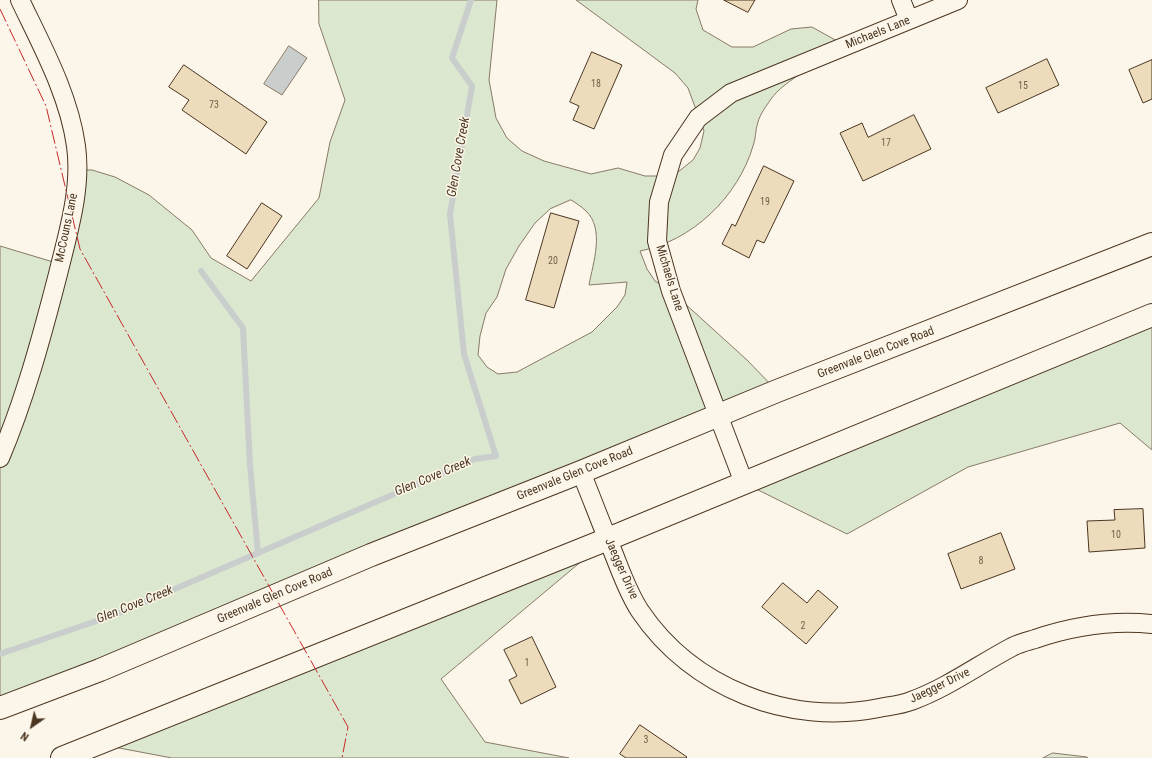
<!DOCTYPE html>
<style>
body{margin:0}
#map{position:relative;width:1152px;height:758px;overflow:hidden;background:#fbf6e9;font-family:"Roboto Condensed",sans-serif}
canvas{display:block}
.north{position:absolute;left:12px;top:706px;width:40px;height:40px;-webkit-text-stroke:3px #fbf6e9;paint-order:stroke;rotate:214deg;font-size:11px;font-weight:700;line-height:16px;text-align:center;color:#4a3520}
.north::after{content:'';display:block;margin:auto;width:14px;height:18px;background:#4a3520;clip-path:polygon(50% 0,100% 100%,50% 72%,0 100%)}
</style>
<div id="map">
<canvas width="1152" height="758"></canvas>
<div class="north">N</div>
</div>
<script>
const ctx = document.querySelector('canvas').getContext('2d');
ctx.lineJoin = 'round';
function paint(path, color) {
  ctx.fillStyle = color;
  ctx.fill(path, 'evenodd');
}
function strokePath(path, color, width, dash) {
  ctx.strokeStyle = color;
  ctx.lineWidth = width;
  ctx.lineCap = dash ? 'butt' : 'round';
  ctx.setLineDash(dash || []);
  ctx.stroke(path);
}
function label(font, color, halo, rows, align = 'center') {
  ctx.font = font + ' "Roboto Condensed",sans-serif';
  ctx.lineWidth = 3;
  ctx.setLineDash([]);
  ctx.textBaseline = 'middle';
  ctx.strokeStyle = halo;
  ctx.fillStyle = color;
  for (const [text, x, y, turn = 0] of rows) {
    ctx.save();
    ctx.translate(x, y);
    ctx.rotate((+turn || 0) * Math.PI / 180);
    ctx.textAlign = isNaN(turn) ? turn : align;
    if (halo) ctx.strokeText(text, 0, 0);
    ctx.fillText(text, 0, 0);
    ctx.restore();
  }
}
const green = new Path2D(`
 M319 0H497L489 80 496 118 507 138 522 151 544 161 591 174 618 168 645 176H673L693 160 700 148 704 131 688 88 675 73 576 0H698L696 9 703 30 732 47H753L791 29 812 27 846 46C827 58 783 81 771 99 767 105 760 114 758 122 755 130 756 139 753 146 738 197 692 241 640 251L647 269 655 281 671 291 747 360 777 391 0 708V246L60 264 77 170H92L115 177 149 195 192 230 211 258 251 281 319 198 330 142 345 100 319 24ZM571 200C576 203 582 207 586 211 605 229 593 263 589 285L627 282 625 295 617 307 592 332 517 372 498 374 487 367 478 355 480 336 486 313 497 297 506 269 519 246 535 223 550 209Z
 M1152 315V450L1120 423 968 467 847 534 744 483Z
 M608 539 441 679 485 742 569 758H172L98 744Z
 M1053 753 1087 757 1088 758H1043Z`);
paint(green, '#dce7d0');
strokePath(green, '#887966', 1);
const water = new Path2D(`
 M289 46 307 58 282 95 264 84Z`);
paint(water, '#c9cecd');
strokePath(water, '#887966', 1);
strokePath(new Path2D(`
 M201 271 243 328 250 465 258 553
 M0 654 117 614 475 459 496 456 464 354 450 214 472 86 452 58 471 0`), '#c9cecd', 6);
const building = new Path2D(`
 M724 0H755L748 12Z
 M592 52 622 65 594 129 573 120 579 106 570 102Z
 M1047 59 1059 85 998 113 986 88Z
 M1152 60V99L1143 103 1129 70Z
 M184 65 267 122 246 154 182 110 189 100 169 87Z
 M914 115 931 149 863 181 840 133 862 123 868 137Z
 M764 166 794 181 764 243 757 240 749 258 722 244 732 224 735 226Z
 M262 203 282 216 247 269 227 256Z
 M551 213 579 221 554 308 526 300Z
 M1143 509 1145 548 1089 552 1087 521 1115 520 1114 510Z
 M1001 533 1015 569 961 589 948 554Z
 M783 583 807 603 818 590 838 607 806 644 762 607Z
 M532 637 556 687 521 704 509 680 517 676 504 650Z
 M640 725 687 757 686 758H626L620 754Z`);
paint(building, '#ecdcbc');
strokePath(building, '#4a3520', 1);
const minor = new Path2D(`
 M901 0 909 20
 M0 458C25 399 42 336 58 274 68 233 82 188 76 146 69 95 42 46 20 0
 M581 472C592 499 602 526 613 552 621 572 628 593 640 611 692 688 789 726 879 708 889 706 901 705 911 701 947 688 978 665 1012 647 1019 643 1028 641 1035 639 1073 626 1112 620 1152 624
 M744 483 671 291 657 241 659 202 673 155 698 118 731 93 958 0`);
const primary = new Path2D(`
 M0 708 100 670 371 555 581 472 777 391 1152 244
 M62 758 608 539 1152 315`);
strokePath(minor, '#4a3520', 20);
strokePath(primary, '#4a3520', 24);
strokePath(minor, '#fbf6e9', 18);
strokePath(primary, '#fbf6e9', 22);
strokePath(new Path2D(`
 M0 9 46 106 80 249 348 727 342 758`), '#c62828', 1, [14, 3, 2, 3]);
label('10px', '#725f47', null, [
 ["18",596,84],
 ["15",1023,86],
 ["73",214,105],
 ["17",886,143],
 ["19",765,202],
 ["20",553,261],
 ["10",1116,535],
 ["8",981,561],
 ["2",803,626],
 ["1",527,663],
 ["3",646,740]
]);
label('12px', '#4a3520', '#fbf6e9', [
 ["Michaels Lane",878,33,-22],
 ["McCouns Lane",67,228,-78],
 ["Michaels Lane",669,278,73],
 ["Greenvale Glen Cove Road",876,353,-21],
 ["Greenvale Glen Cove Road",575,474,-22],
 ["Jaegger Drive",621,569,66],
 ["Greenvale Glen Cove Road",275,596,-23],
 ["Jaegger Drive",940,686,-26]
]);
label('italic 13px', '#4a3520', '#fbf6e9', [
 ["Glen Cove Creek",459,157,-80],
 ["Glen Cove Creek",433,477,-23],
 ["Glen Cove Creek",135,605,-22]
]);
</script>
